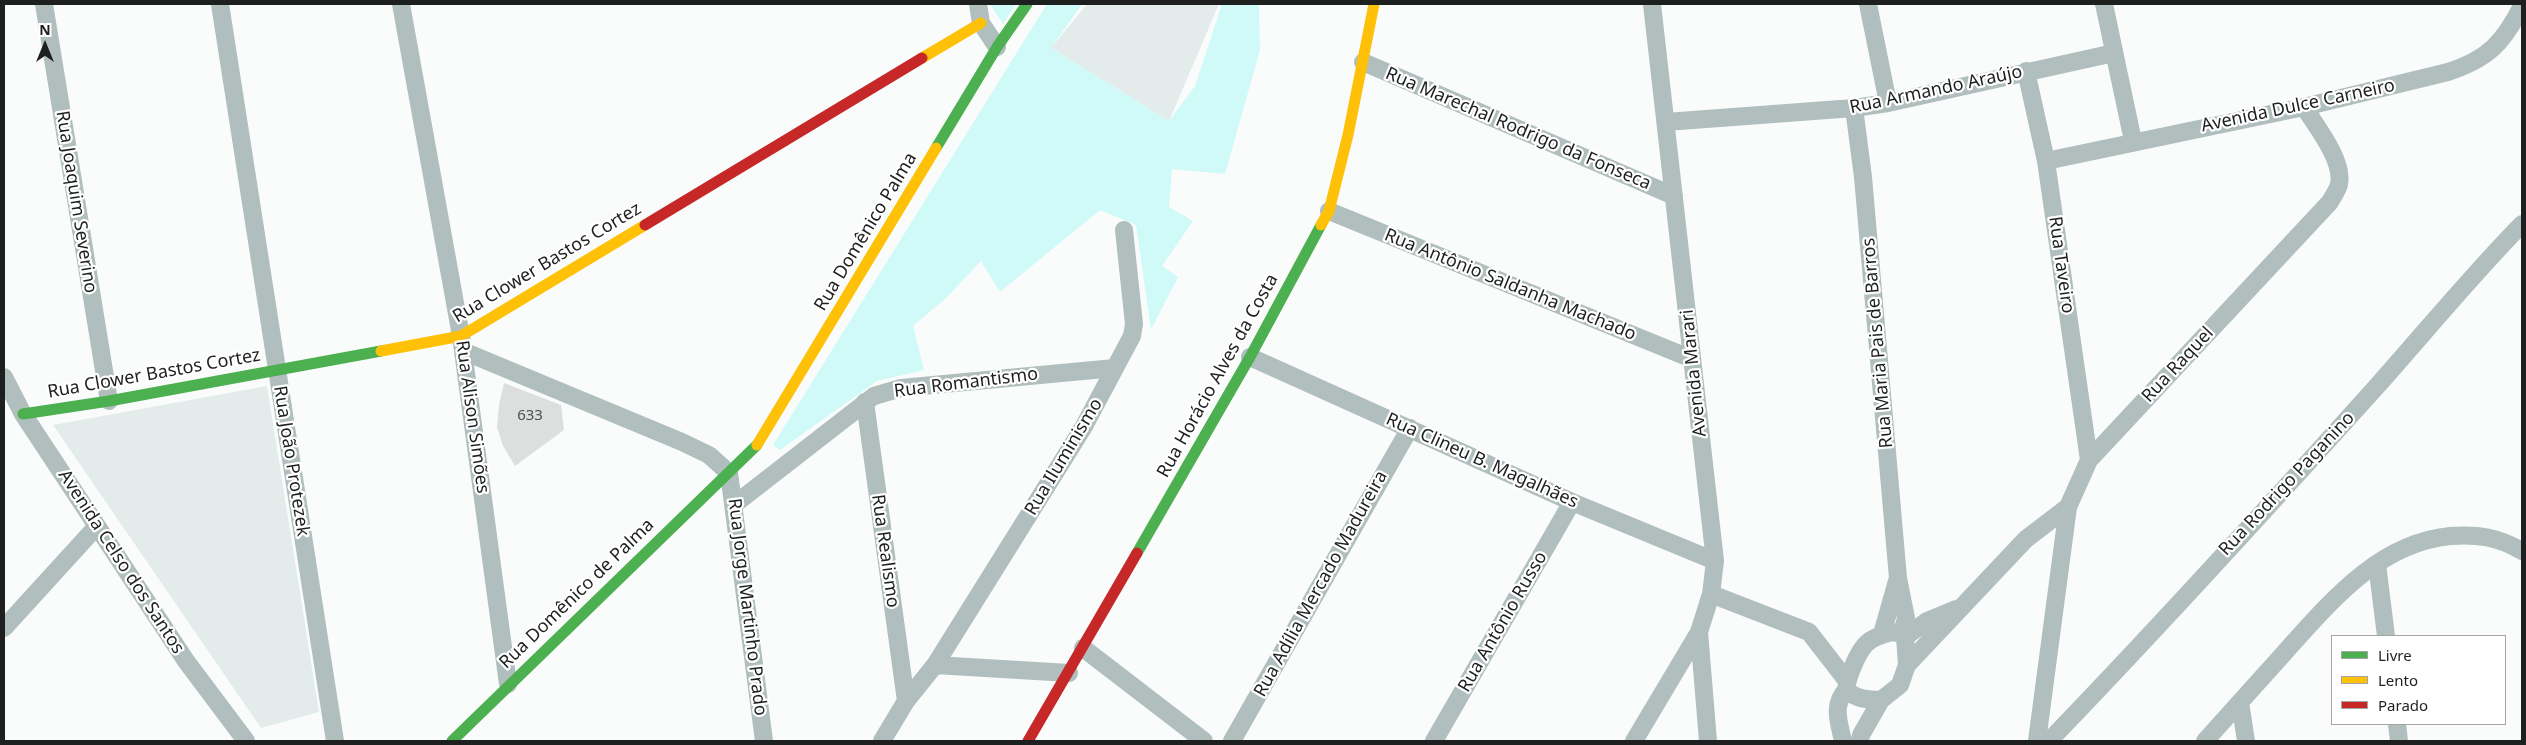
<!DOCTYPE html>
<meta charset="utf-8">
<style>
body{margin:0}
#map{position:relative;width:2526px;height:745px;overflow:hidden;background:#f9fcfb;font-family:"Noto Sans",sans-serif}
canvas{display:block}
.frame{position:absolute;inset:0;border:5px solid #1e1f1f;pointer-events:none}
.legend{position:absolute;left:2331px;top:635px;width:175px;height:90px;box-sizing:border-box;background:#fff;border:1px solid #a5a5a5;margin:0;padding:6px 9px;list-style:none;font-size:15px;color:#1e1f1f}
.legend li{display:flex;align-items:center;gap:10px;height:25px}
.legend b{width:25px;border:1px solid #a5a5a5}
.north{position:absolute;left:20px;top:20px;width:50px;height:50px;-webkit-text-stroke:4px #fff;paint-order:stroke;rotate:0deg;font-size:14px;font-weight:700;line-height:20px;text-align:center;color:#1e1f1f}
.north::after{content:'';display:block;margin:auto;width:18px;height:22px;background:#1e1f1f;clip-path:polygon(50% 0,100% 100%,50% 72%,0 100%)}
</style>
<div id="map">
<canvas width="2526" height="745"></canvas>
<div class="frame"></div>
<ul class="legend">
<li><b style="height:6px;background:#4caf50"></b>Livre</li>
<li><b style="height:6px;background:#ffc107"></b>Lento</li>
<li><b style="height:6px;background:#c62828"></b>Parado</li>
</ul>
<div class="north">N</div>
</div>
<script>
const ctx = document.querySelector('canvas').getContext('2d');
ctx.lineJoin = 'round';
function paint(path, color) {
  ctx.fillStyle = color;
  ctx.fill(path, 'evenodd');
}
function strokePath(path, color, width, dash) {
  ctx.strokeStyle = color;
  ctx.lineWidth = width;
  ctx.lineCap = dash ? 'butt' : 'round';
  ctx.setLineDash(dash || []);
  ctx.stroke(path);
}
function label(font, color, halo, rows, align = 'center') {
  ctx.font = font + ' "Noto Sans",sans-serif';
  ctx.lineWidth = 4.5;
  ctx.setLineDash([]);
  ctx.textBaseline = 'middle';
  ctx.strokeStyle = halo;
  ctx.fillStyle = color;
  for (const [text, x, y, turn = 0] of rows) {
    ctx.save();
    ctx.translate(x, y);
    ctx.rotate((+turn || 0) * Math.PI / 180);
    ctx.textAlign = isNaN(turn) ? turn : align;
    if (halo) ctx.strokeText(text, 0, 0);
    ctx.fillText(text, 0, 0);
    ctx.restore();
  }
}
paint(new Path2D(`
 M1087 4H1219L1169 121 1051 48Z
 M267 386 319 712 261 728 53 425Z`), '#e3eceb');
paint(new Path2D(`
 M990 4H1016L1003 24Z
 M1047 4H1082L1051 48 1169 121 1195 86 1222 4H1259L1260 50 1225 174 1172 169 1169 207 1193 221 1162 266 1178 277 1151 330 1136 225 1100 210 1000 292 981 261 946 298 913 326 924 370 877 381 780 450 773 445Z`), '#cffaf8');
paint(new Path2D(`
 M504 383 561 405 564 430 515 466 503 446 497 427 499 405Z`), '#dcdfde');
strokePath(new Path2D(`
 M44 4 109 401
 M220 4 335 741
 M401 4 461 336 508 684
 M978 4 981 23 997 47
 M1652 4 1715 561 1711 594 1699 632 1708 741
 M1868 4 1888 103
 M2104 4 2133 141
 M1363 62 1674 196
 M2026 71 2046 161 2089 460
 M1854 108 1863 177 1898 578 1906 618 1902 634
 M1666 122 1854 108 1888 103 2114 53
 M2046 161 2304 107 2448 72C2488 59 2503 43 2522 6
 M1329 211 1692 359
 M463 351 682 442 709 455 729 473 764 741
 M1250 357 1572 502 1715 561
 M4 377 23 414 186 661 246 741
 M865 402 906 701
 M735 504 874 396 901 388 1115 368
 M2377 564 2386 636
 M1711 594 1809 632 1847 681
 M4 628 97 526
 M1892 632 1902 634 1905 637 1907 665 1900 685 1881 700C1868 700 1856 699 1846 690 1847 678 1858 651 1867 643 1873 637 1884 634 1892 632Z
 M1882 634 1897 581
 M1905 637 1927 621 1956 609
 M1083 648 1204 741
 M935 665 1083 428 1132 336 1134 324 1124 230
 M1907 665 2026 539 2068 507 2089 460 2330 202C2333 196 2338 190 2339 184 2344 161 2316 126 2304 107
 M2240 702 2246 741
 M2397 724 2399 741
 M882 741 906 701 935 665 1069 673
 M1232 741 1410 428
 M1434 741 1572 502
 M1634 741 1699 632
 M1843 741C1839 722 1832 706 1846 690
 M1860 741 1861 735 1881 700
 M2037 741 2068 507
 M2049 741C2161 625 2270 505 2378 385 2426 331 2472 275 2522 224
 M2205 741C2232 711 2259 681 2286 651 2331 601 2379 543 2450 536 2478 534 2498 537 2522 551`), '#b0bebd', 18);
strokePath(new Path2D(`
 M936 148 997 47 1027 4
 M23 414 109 401 381 351
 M1137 553 1250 357 1321 225
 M452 741 757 445`), '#4caf50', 11);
strokePath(new Path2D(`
 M922 58 981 23
 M1321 225 1329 211 1348 135 1374 4
 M381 351 461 336 645 225
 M757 445 936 148`), '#ffc107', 11);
strokePath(new Path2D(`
 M645 225 922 58
 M1028 741 1137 553`), '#c62828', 11);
label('15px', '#4e4f4f', null, [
 ["633",530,416]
]);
label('18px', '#1e1f1f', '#fff', [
 ["Rua Armando Araújo",1936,90,-12],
 ["Avenida Dulce Carneiro",2298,106,-12],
 ["Rua Marechal Rodrigo da Fonseca",1518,129,23],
 ["Rua Joaquim Severino",76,202,81],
 ["Rua Domênico Palma",866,232,-59],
 ["Rua Clower Bastos Cortez",547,263,-31],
 ["Rua Taveiro",2061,265,82],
 ["Rua Antônio Saldanha Machado",1510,285,22],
 ["Rua Maria Pais de Barros",1878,343,-95],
 ["Rua Raquel",2178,365,-47],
 ["Avenida Marari",1694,373,-96],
 ["Rua Clower Bastos Cortez",154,374,-10],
 ["Rua Horácio Alves da Costa",1218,376,-61],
 ["Rua Romantismo",966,383,-7],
 ["Rua Alison Simões",472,417,82],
 ["Rua Iluminismo",1064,457,-59],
 ["Rua João Protezek",291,461,81],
 ["Rua Clineu B. Magalhães",1482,461,24],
 ["Rua Rodrigo Paganino",2287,484,-47],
 ["Rua Realismo",885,551,82],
 ["Avenida Celso dos Santos",121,562,57],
 ["Rua Adília Mercado Madureira",1321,584,-61],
 ["Rua Domênico de Palma",577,594,-44],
 ["Rua Jorge Martinho Prado",747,607,83],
 ["Rua Antônio Russo",1503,622,-60]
]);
</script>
